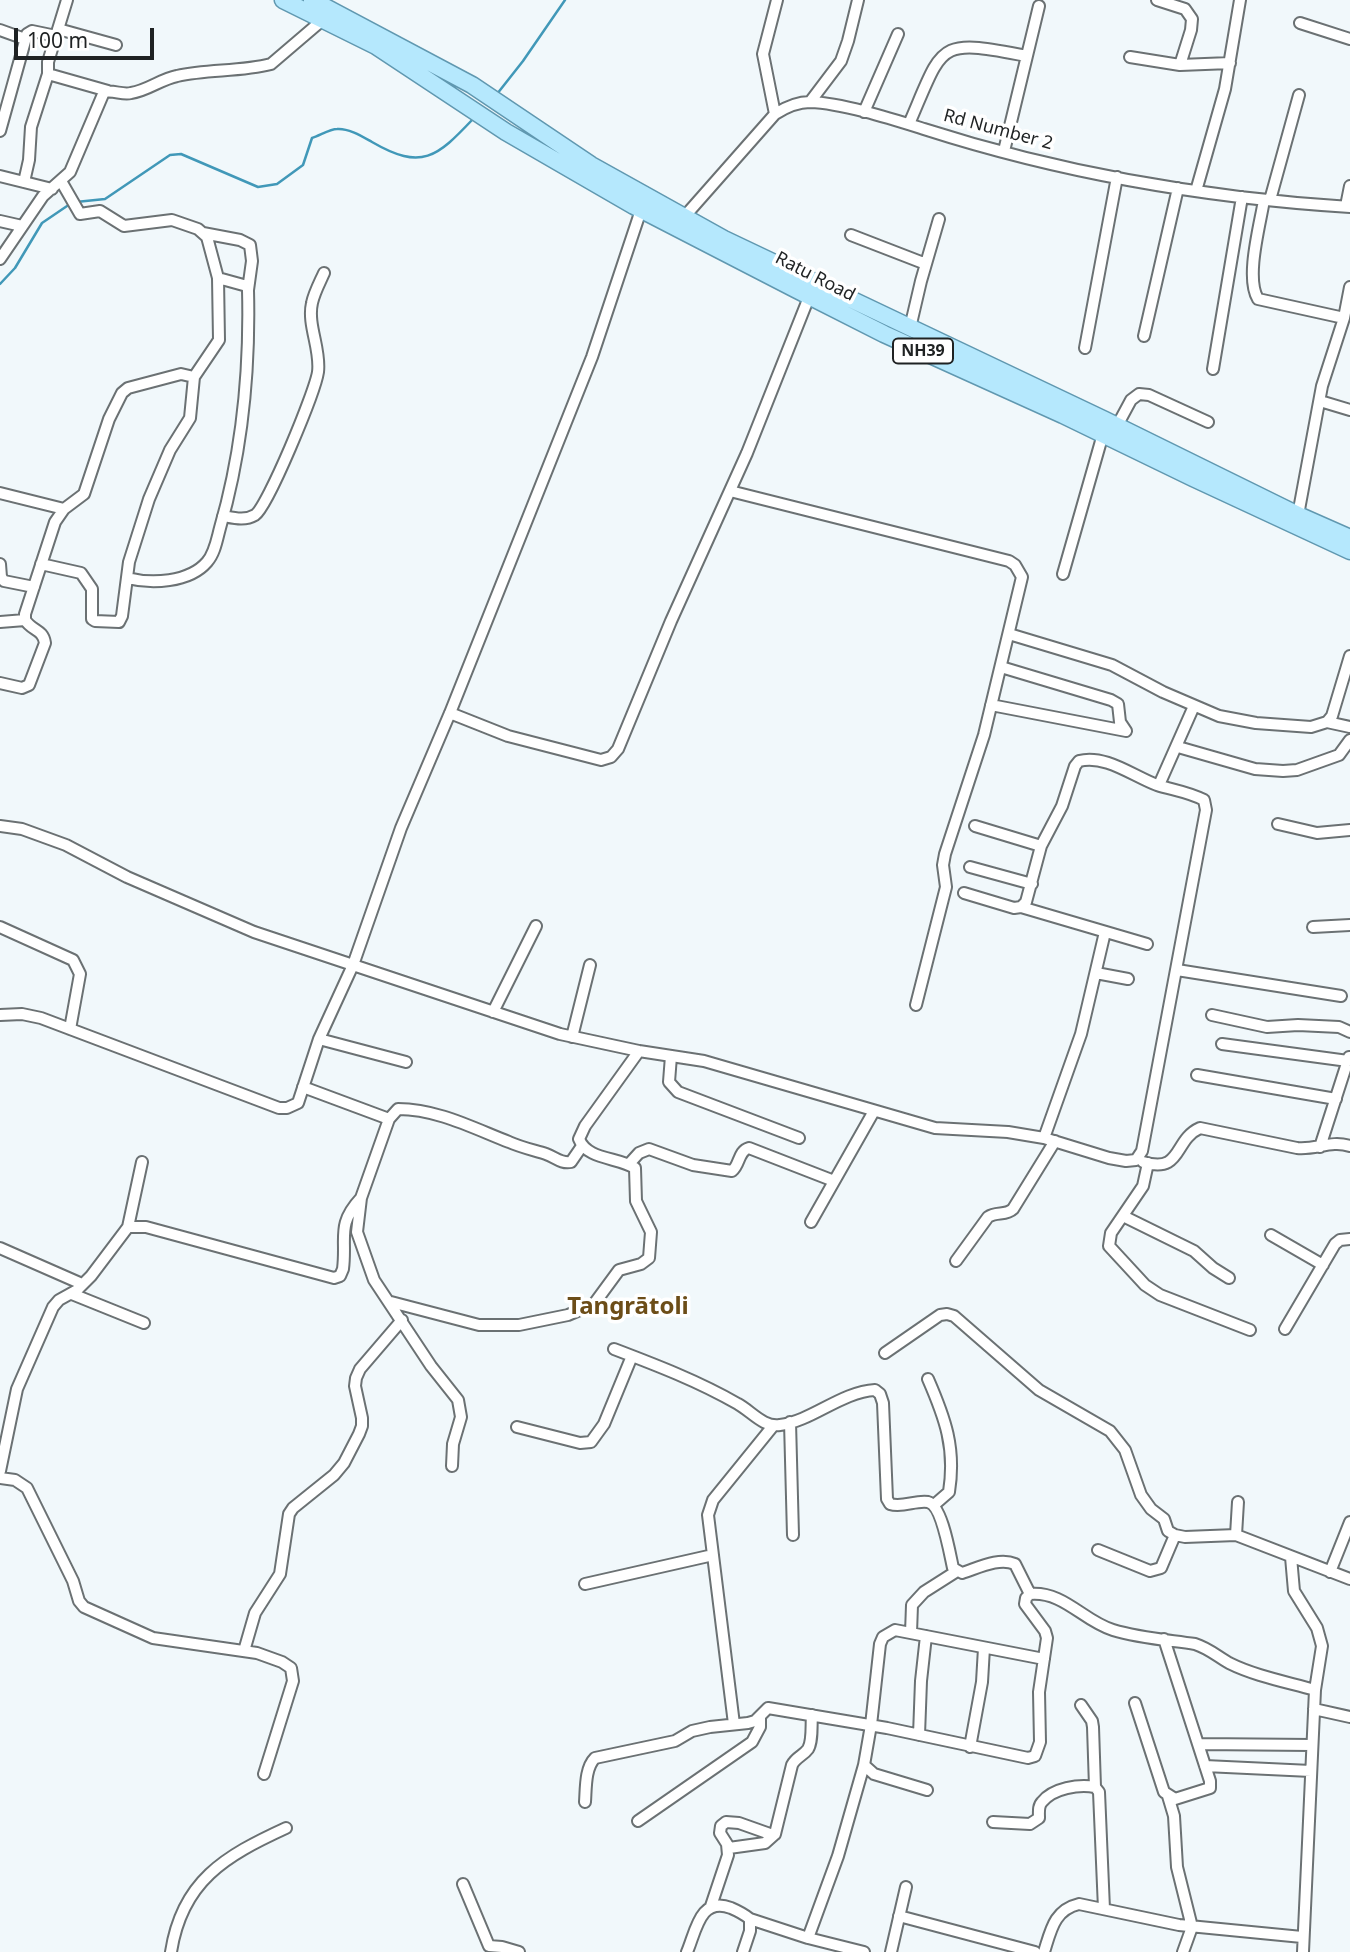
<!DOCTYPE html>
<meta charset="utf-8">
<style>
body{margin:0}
#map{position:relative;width:1350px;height:1952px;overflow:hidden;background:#f1f8fb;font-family:"Noto Sans",sans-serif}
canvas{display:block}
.scale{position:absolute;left:14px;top:28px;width:140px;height:32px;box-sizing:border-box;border:4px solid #1f2223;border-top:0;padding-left:9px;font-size:21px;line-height:24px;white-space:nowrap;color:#1f2223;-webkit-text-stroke:5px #fff;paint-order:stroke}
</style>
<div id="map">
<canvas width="1350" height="1952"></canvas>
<div class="scale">100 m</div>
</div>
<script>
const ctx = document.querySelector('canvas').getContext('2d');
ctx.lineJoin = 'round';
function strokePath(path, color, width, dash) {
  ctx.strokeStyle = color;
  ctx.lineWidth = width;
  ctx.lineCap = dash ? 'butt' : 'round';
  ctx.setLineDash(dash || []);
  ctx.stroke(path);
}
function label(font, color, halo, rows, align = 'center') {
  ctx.font = font + ' "Noto Sans",sans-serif';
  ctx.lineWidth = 7;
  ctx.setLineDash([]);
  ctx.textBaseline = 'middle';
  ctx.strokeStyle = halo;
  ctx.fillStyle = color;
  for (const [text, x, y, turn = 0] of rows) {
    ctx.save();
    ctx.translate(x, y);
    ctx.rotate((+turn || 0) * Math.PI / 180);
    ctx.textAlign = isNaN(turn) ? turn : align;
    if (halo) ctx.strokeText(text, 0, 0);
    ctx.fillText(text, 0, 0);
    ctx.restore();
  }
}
strokePath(new Path2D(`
 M497 94 523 61 565 0
 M76 202 105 199 170 155 181 154 258 187 277 184 303 165 312 138C319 136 330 129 337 129 349 128 363 137 372 142 422 171 437 157 473 119
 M0 284 15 268 42 223 70 204`), '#4198b8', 2.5);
const street = new Path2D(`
 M67 0 48 62V74L108 91
 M1157 0 1185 9 1192 19 1191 30 1180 65
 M1300 23 1350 39
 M58 29 116 45
 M0 30 25 39
 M1130 57 1180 65 1230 63
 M810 102 841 61 848 41 858 0
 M864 112 898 34
 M775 114 763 54 777 0
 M909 124C944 43 936 38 1027 56
 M0 131 27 34 32 31 56 36
 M1004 151 1039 6
 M0 176 52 189
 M61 181 80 214 100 211 124 226 172 220 198 229 207 237 218 278 247 286 248 290C250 369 242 452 220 528 217 539 215 553 207 562 189 583 151 584 127 578
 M24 182 29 160 31 127 48 74
 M1196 191 1225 89 1240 0
 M1264 200C1260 225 1245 278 1258 299L1344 318
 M1270 200 1299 95
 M1346 206 1350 186
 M685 216 775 114C786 107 797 102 810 102 842 103 892 119 924 129 1061 173 1206 198 1350 207
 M0 221 22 226
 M203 233 240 240 250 245 252 261 248 290
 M851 235 926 264
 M0 259 43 196 70 172 104 92C114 90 122 95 131 93 147 91 161 79 177 76 208 69 240 72 271 64L326 17
 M910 328 921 281 939 219
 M1144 336 1178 188
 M1085 348 1117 177
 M1213 369 1242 197
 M1320 401 1350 410
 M1117 426 1131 400 1139 394 1149 395 1208 422
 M730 491 1009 561 1015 565 1022 577 984 735 945 854 943 865 946 887 916 1005
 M0 493 64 509
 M1298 515 1322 386 1344 318 1350 287
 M223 516C234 518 245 521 255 515 268 506 315 392 318 372 321 349 307 325 312 303 314 293 320 282 324 273
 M0 564 1 577 4 581 34 587
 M41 564 81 573 92 589V619L95 621 119 622 122 616 129 562 149 499 170 450 190 418 194 377 219 340 218 278
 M1063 574 1103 434
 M0 622 25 620
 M1009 634 1112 665 1163 692 1219 716 1256 723 1311 727 1327 722 1332 716 1350 656
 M1001 667 1111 700 1118 704 1120 722 1126 731
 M0 683 22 688 29 685 45 643C43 629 32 631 25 620V614L55 522 64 509 84 494 109 419 122 393 128 388 181 374 194 377
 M991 705 1126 731
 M450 713 508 736 601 760 611 757 618 749 671 621 747 453 811 292
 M1327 722 1350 727
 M1178 747 1255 769 1283 771 1297 770 1339 755 1350 740
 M1159 785 1194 706
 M1278 824 1317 833 1350 830
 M0 826 22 829 66 845 127 877 254 932 560 1034 639 1051 704 1061 935 1128 1008 1132 1044 1138 1109 1158 1126 1161 1136 1160 1142 1151 1206 810 1204 800C1189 792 1173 790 1157 785 1133 776 1105 754 1079 761L1075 766 1062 806 1041 846 1026 902 1021 907 1014 908 964 893
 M975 826 1041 846
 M970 867 1032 884
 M1021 907 1147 944
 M0 927 73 960 80 974 70 1029
 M1313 927 1350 925
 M1177 970 1341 996
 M1096 973 1128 979
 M493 1012 536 926
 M0 1015 22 1014 41 1018 279 1108H287L298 1103 319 1039 353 965 401 828 450 713 592 357 643 204
 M1212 1015 1267 1027 1298 1025 1339 1027 1350 1032
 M572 1037 590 965
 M319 1039 406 1062
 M1222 1044 1348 1061
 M671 1056 669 1082 678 1092 799 1138
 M1197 1075 1336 1099
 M303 1087 389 1119 398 1109C437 1109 473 1128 509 1142 520 1147 533 1150 546 1154 555 1157 561 1164 571 1162L582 1146
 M389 1119 361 1198 357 1232 374 1280 431 1366 458 1400 461 1417 453 1444 452 1466
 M1044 1138 1081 1034 1105 932
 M1320 1147 1349 1057
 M1143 1162C1183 1174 1173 1140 1200 1128L1297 1148C1316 1150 1331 1140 1350 1146
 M1148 1163 1143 1186 1111 1233 1109 1246 1145 1285 1160 1295 1250 1330
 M629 1164 639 1153 649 1149 693 1165 732 1171C740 1165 738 1151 749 1148L834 1181
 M1123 1216 1194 1251 1213 1268 1229 1278
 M811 1222 874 1111
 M128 1227 142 1162
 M1271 1235 1323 1265
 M0 1248 82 1284
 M956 1261 988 1217C996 1211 1006 1216 1013 1209L1055 1141
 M72 1294 144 1323
 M391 1302 479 1325H519L568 1315 594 1304 619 1270 641 1264 649 1258 651 1232 636 1201 635 1168C618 1157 587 1160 579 1139L585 1126 639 1051
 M1285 1329 1335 1244 1340 1240 1350 1239
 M614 1349C656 1365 698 1381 738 1404 751 1411 764 1428 780 1425 812 1421 841 1392 875 1390L880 1394 883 1403 887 1499 890 1504C903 1508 915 1500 928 1502 942 1505 950 1555 953 1568L962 1573C978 1568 999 1557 1015 1564L1030 1594
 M885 1353 940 1315 947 1314 954 1316 1039 1390 1110 1431 1125 1450 1141 1495 1151 1509 1164 1519 1168 1531 1175 1535 1185 1537 1236 1535 1350 1579
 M928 1379C945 1418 956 1448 949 1492L934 1505
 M790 1422 793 1535
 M517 1427 580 1443 591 1442 604 1424 632 1356
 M0 1471 17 1389 53 1307 59 1300 77 1290 91 1276 128 1227H146L334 1278 340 1276 343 1269C347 1237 336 1225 361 1198
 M0 1478 15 1480 27 1488 73 1581 79 1601 84 1607 153 1638 257 1653 282 1662 291 1668 293 1681 264 1774
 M1236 1535 1238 1502
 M1098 1550 1150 1571 1161 1568 1175 1535
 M1291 1557 1294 1591 1317 1628 1322 1646 1315 1690 1303 1952
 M1330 1572 1350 1522
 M585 1584 713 1555
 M911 1633 912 1605 924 1592 957 1571
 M244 1651 255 1613 280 1574 289 1514 293 1508 334 1475 344 1463 359 1434 362 1426V1418L355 1386 356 1378 360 1369 402 1320
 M1135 1703 1164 1792 1175 1799 1210 1788V1781L1164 1639
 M1081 1705 1092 1721 1093 1727 1095 1787
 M1314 1709 1350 1717
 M734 1724 708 1515 713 1500 773 1426
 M919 1735 921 1681 926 1636
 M1198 1744 1312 1745
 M970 1747 982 1682 984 1648
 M1205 1766 1311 1771
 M927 1790 874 1774 864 1765 871 1725 880 1644 883 1637 895 1630 1044 1659
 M1168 1796 1174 1816 1177 1867 1192 1927 1183 1952
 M585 1802C586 1788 585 1768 595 1758L675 1741 692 1731 710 1727 748 1723 755 1721 768 1708 887 1728 1028 1758 1035 1756 1040 1742 1039 1692 1047 1638 1045 1631 1025 1604 1026 1598 1030 1594C1064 1591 1083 1621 1113 1630 1139 1638 1168 1640 1195 1644 1208 1648 1217 1656 1229 1663 1255 1676 1287 1682 1315 1690
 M638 1821 752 1742 760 1727V1717
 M993 1822 1030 1824 1039 1818C1039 1812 1038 1806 1042 1802 1053 1788 1079 1784 1095 1787L1099 1792 1104 1909
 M729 1848 765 1843 775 1834
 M463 1884 489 1946 502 1947 519 1952
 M711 1906 728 1855 727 1844 720 1833 721 1826 726 1822 739 1823 770 1834H775L792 1765C796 1757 803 1756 808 1749 813 1741 811 1724 812 1715
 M899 1916 1035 1952
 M750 1919 808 1938 864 1952
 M808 1938 838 1856 864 1765
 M171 1952C182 1881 225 1856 286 1828
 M687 1952C696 1931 700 1896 731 1908 738 1911 744 1914 750 1919V1931L743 1952
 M891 1952 906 1887
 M1044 1952C1051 1930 1054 1910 1079 1904L1179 1925 1302 1937`);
const primary = new Path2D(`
 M283 0 376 46 506 132 634 206 795 289 884 334 1063 415 1193 478 1350 551
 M312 0 472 85 591 165 724 239 1105 420 1298 515 1350 538`);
strokePath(street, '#6b7173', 14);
strokePath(primary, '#6098b0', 19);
strokePath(street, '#fff', 10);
strokePath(primary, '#b5e8fd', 16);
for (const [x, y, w] of [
 [923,351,60]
]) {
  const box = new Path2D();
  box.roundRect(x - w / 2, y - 12.5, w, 25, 5);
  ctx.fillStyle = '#fff';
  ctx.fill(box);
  strokePath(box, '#1f2223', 2);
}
label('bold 16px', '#1f2223', null, [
 ["NH39",923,351]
]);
label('18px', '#1f2223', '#fff', [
 ["Rd Number 2",998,130,15],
 ["Ratu Road",815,277,27]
]);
label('bold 24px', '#6c4d18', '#fff', [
 ["Tangrātoli",628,1307]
]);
</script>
